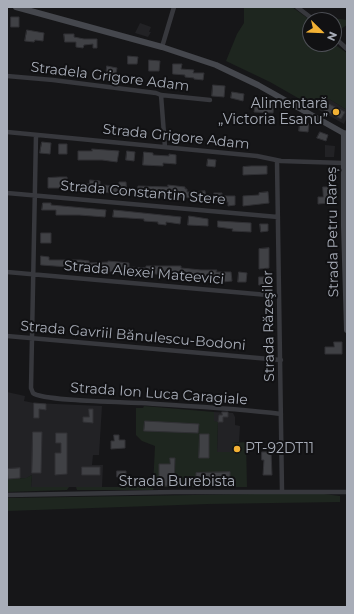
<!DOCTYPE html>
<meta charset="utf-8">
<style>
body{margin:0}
#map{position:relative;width:354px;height:614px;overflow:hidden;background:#161618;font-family:Montserrat,sans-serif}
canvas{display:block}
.frame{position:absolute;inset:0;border:8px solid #a8adb8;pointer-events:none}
.north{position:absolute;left:302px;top:12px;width:40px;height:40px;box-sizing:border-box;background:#111113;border:1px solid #4d4f55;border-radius:50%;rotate:113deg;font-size:11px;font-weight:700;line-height:16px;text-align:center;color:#a8adb8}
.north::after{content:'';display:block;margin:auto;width:14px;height:18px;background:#f2b134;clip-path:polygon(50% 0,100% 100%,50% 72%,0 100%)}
</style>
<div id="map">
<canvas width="354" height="614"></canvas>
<div class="frame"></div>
<div class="north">N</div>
</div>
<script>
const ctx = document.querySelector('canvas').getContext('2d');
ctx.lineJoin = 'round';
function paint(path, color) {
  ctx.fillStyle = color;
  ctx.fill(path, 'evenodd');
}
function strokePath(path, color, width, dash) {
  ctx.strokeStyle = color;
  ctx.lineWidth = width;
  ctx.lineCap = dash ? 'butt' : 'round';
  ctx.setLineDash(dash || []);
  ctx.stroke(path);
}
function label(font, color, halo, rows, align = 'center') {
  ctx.font = font + ' Montserrat,sans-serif';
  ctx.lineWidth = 4;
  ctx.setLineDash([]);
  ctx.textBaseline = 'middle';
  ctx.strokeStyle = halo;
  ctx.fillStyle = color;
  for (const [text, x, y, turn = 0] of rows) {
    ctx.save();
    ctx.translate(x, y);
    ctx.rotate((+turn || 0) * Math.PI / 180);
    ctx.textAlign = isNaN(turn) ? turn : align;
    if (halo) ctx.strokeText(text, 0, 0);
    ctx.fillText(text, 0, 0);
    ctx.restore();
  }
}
paint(new Path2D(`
 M140 23 151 27 149 32H151L148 37 135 33Z
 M329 99 347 110V117L344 124 319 110Z
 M325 145 335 146 334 157H325Z
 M7 392 25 396 24 401 34 403 102 406 99 455H93L92 465H103L102 487H31L32 475 27 478 7 479Z
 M214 412 233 413 235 417V425L240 426 239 442 232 443V452H217L218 422H214Z`), '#222225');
paint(new Path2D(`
 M244 7H292L310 20V44H334L347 53V110L329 99 319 110 270 82 226 61 237 34 244 23Z
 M318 16 347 20V25L336 32 334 30V20H322Z
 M144 406 214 412V421L218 422 217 452H232V443L246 442 247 487H154L153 490H77L76 487H153L155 446 142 441 136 435V408H143Z
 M32 475 31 487H69L67 490 7 492V479L26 478Z
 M316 493 340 496V502L208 504 7 511V498Z`), '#1e261f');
const building = new Path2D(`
 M11 17H19V27H11Z
 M27 30 44 33 43 41 35 40 34 42 25 41Z
 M64 34H74V37L84 39H97V48H93V44L84 45 83 48 76 47V42H65Z
 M128 56 138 57 137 64H128Z
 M149 60 160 61 159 71H149Z
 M173 64H182L181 69 194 70 193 73H204L203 80 194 79V78L185 77V75L173 74Z
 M107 66 117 68 115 79 106 78Z
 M213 85 225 86 224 97 212 96Z
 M232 92 244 94 243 101 231 98Z
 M258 100H264V103L274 104 273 113 254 112 255 107H257Z
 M329 104 345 112 341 119 325 111Z
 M285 118 294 119 293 125 284 124Z
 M300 122 309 124 308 132 299 131Z
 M320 132 328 135 326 141 317 138Z
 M42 142 51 143 50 154 40 153Z
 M59 144H67V154H59Z
 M92 149 119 151 117 162 102 160H78V151H92Z
 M127 151 135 152 134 161 126 160Z
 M144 152 153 153V155L169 156V154L176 155V164L163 163V166L143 165Z
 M208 159 216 160 215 167 207 166Z
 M251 166H267V174L243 175V167Z
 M59 177H67L68 188H48V178Z
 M90 180 100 181V185L119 186V182H126L127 194H120L84 190V191H76L77 184H89Z
 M168 185 185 187V189H187V192H191V198L137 194 138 186 168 187Z
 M323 187H331L332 200H329V203L318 204V197H323Z
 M205 191 206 198 199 199 198 192Z
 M268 192 269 203 243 206V196L259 195V193Z
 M214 193H222V196H235V205L228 206V202H213Z
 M43 203H51V205L106 210 105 217 79 215H56V210H42Z
 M114 210 181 217 180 224 166 222V225L158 224V222L144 221V219L113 217Z
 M189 216 208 219V226L188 225Z
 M218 221 251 223V232L232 231 233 229 218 227Z
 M260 224H268V231L261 232Z
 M41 233H51V243H41Z
 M269 248V268L259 269V249Z
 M41 256 49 257V260H81L89 261V263L108 262V261L129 263V267L146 268V266H181V268L201 270H217L216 272H231L232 281 223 282V280L171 277 156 274 96 271V269L41 265Z
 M239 272 247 273 246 282H238Z
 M259 277H269V285H259Z
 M334 342H342V354H325V347H334Z
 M34 403 46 404V410L39 409V418H34Z
 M89 409H93V423L83 422V417H89Z
 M222 412H228V417H223V422H218L219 415H222Z
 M145 421 199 424 198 433 144 431Z
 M33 432H42L41 473H32Z
 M56 433H67V474L55 475V453H61V443H56Z
 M200 434H209V458H199Z
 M114 435H119V440H125V448L111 449V441H114Z
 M262 452H271L272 475H263L264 460H262Z
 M170 458H175L174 486H159V464H170Z
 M82 467H100V475H82Z
 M20 468V478L8 479 7 469Z
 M117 471H126V480H121V477H117Z
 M230 472V479H209V477H200V481H196V473Z`);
paint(building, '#404145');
strokePath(building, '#303034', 1);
strokePath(new Path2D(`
 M297 7 314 20
 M334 37 347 49
 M162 47 174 7
 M7 76 53 80 156 93 161 95 210 100
 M161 95 165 147
 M7 132 257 156 281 161 343 163
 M36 135 31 388 33 393C42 401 124 402 141 403 188 406 235 408 281 414
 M277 161 282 491
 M7 193 278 217
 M7 272 279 296
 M7 336 281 360
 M7 495 174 492H347`), '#37383d', 4.5);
strokePath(new Path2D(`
 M16 7 162 47 216 65 258 85 347 135
 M344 133V226L347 330`), '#45474d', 6);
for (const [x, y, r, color] of [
 [336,112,4,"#f2b134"],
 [237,449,4,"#f2b134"]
]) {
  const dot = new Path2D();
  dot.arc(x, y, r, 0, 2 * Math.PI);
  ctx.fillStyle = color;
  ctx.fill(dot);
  strokePath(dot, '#111113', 1.5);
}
label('14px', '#a8adb8', '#111113', [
 ["Stradela Grigore Adam",110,77,7],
 ["Strada Grigore Adam",176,137,6],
 ["Strada Constantin Stere",143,193,5],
 ["Strada Petru Rareș",333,232,-91],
 ["Strada Alexei Mateevici",144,273,5],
 ["Strada Răzeşilor",269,326,-91],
 ["Strada Gavriil Bănulescu-Bodoni",133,336,5],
 ["Strada Ion Luca Caragiale",159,394,4],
 ["Strada Burebista",177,482]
]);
label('14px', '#a8adb8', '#111113', [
 ["Alimentară",328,104],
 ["„Victoria Esanu”",328,120],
 ["PT-92DT11",245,449,"left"]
], 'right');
</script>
